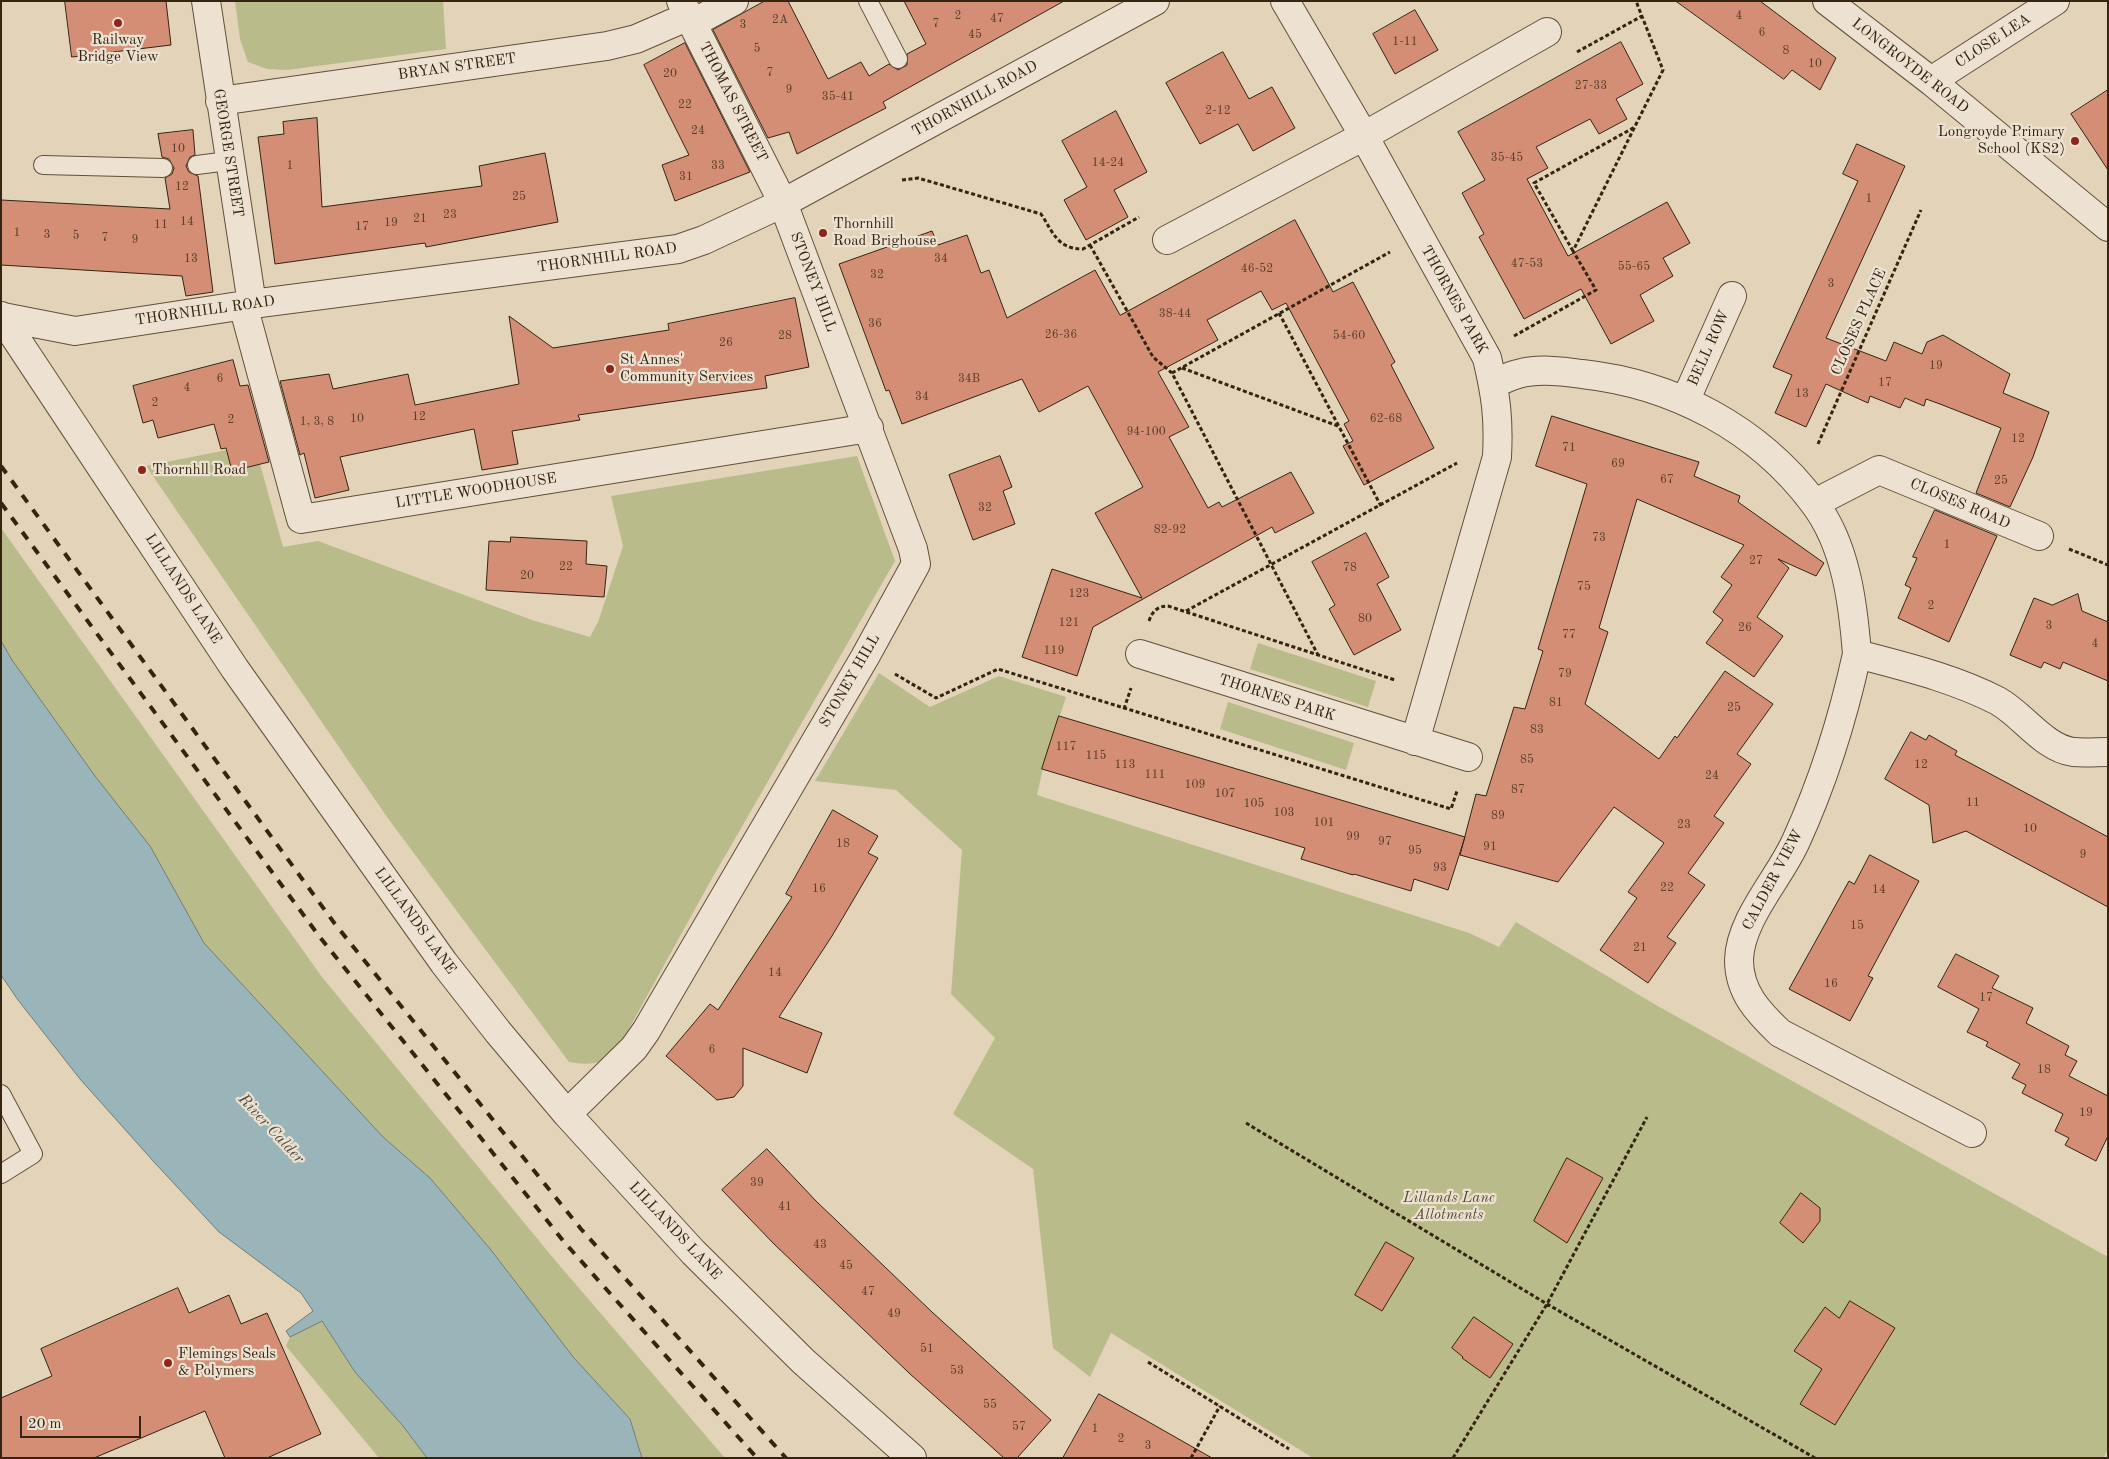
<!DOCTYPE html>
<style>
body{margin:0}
#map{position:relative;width:2109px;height:1459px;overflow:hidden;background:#e3d3b9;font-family:"Old Standard TT",serif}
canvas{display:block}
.frame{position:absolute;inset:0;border:2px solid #342410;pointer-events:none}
.scale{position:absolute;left:20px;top:1416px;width:121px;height:22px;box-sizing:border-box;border:2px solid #342410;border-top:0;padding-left:6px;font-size:15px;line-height:18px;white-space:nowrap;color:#342410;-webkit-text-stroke:4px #ede2d2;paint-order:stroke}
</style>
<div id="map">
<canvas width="2109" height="1459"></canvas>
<div class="frame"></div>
<div class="scale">20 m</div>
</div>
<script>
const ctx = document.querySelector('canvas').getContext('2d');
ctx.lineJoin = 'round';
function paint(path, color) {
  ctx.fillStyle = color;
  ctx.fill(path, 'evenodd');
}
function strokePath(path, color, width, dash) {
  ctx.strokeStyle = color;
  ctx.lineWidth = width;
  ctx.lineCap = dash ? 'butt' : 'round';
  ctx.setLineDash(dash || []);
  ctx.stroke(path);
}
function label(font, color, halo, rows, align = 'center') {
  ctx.font = font + ' "Old Standard TT",serif';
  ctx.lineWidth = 4.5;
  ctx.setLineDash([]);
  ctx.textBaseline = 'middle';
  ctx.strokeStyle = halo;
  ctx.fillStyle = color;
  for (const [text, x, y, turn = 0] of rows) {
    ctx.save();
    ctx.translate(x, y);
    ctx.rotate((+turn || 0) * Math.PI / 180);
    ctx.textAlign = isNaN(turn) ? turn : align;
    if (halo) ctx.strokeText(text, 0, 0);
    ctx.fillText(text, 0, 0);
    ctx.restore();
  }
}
paint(new Path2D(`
 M235 1H443L446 49 287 70 267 69 248 62 240 39Z
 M227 450 232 471 260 464 283 547 318 541 532 620 590 637 598 622 623 546 611 496 857 456 895 561 710 882 615 1054C598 1065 589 1065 569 1062L387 817 146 466Z
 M1 528 322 977 554 1259 725 1458H642L630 1419 574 1358 491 1250 430 1178 383 1137 204 943 150 846 95 776 12 660 1 641Z
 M1258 643 1376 681 1368 707 1250 669Z
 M879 673 930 707 999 676 1066 697 1043 768 1037 795 1469 933 1499 947 1516 922 1656 1005 2108 1257V1448L2104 1458H1313L1111 1333 1090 1377 1053 1348 1033 1169 953 1114 995 1038 951 994 962 850 896 790 815 781Z
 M1228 702 1354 743 1346 770 1220 729Z
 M322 1320 355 1372 403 1426 427 1458H379L286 1346 290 1337Z`), '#babb8b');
const water = new Path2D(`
 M1 641 12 660 95 776 150 846 204 943 383 1137 430 1178 491 1250 574 1358 630 1419 642 1458H427L403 1426 355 1372 322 1321 290 1337 286 1331 313 1311 301 1293 219 1232 154 1162 80 1079 18 1000 1 975Z`);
paint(water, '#9ab5ba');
strokePath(water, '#717b76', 1);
const building = new Path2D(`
 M65 1H166L171 45 72 57Z
 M765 1H788L828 79 861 62 869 76 889 64 898 70 907 65V54L926 44 904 1H1064L883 102 886 108 797 154 789 132 768 138 713 30Z
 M1676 1H1760L1836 58 1820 90 1792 70 1784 79Z
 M1415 10 1438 50 1395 74 1373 34Z
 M1621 42 1643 84 1616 99 1627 119 1599 134 1590 119 1536 147 1548 168 1527 179 1568 256 1667 202 1690 243 1663 258 1673 276 1640 295 1654 321 1611 344 1581 289 1524 319 1479 237 1484 234 1462 193 1485 180 1458 132Z
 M685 43 750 172 675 201 662 165 689 155 644 65Z
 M1223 52 1249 99 1272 87 1295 128 1253 151 1238 124 1200 144 1166 83Z
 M2108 90V170L2071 114Z
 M1116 111 1147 172 1114 190 1128 217 1086 240 1064 200 1087 187 1062 141Z
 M317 118 322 207 482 186 479 166 545 153 558 222 426 247 425 243 275 264 258 137 284 134 283 122Z
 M193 130 195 155 190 157 186 166 189 172 198 176 213 292 186 296 182 276 1 265V200L170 209 165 178 172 174 174 168 169 159 162 157 158 134Z
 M1857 144 1905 166 1826 338 1886 361 1894 342 1922 354 1927 342 1943 335 2010 374 2003 393 2049 412 2033 457 2010 507 1976 493 2001 428 1940 404 1926 399 1924 406 1905 398 1900 408 1870 396 1868 403 1826 384 1806 427 1775 413 1792 375 1773 367 1858 181 1843 174Z
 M1295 220 1333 292 1353 282 1395 362 1391 365 1434 448 1364 485 1343 446 1353 441 1344 424 1349 421 1286 303 1272 310 1261 291 1207 320 1218 340 1158 372 1189 427 1169 437 1208 508 1219 502 1222 507 1291 472 1314 513 1275 533 1272 527 1093 627 1077 676 1022 657 1052 569 1142 598 1095 513 1143 487 1088 386 1039 412 1022 379 902 424 889 390 886 391 839 264 932 231 938 245 967 235 981 273 989 270 1007 318 1095 270 1120 315Z
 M795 298 809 367 765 376 767 388 578 415 580 420 512 431 518 464 482 470 474 429 340 457 349 490 315 498 304 453 300 455 280 381 329 374 333 389 408 374 415 405 519 384 509 316 553 348 669 330 668 324Z
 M233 360 240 386 248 385 269 462 232 471 226 448 221 449 214 424 158 438 153 420 143 423 133 386Z
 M1552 416 1699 462 1694 476 1740 496 1738 502 1824 563 1816 576 1778 559 1789 568 1757 617 1783 636 1754 677 1706 643 1723 620 1713 612 1732 585 1721 577 1744 545 1637 499 1599 628 1608 632 1585 704 1659 759 1675 736 1677 738 1725 671 1773 704 1737 754 1751 764 1714 816 1724 823 1688 873 1705 885 1667 937 1676 943 1648 983 1600 950 1637 898 1628 892 1664 843 1614 807 1558 882 1460 855 1476 794 1486 796 1514 707 1525 709 1543 651 1538 649 1587 484 1536 466Z
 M1000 456 1012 487 1003 491 1015 524 973 540 949 475Z
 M1935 510 1997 536 1949 642 1898 618 1911 588 1905 585 1917 558 1913 557Z
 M1366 533 1389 577 1377 584 1401 630 1354 655 1329 609 1335 605 1312 562Z
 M511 537 587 541 586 564 607 566 604 597 486 590 489 541 510 542Z
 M2078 594 2082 611 2108 622V681L2063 662 2060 669 2044 662 2041 668 2010 655 2034 598 2052 605Z
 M1059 716 1465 837 1448 890 1414 879 1411 891 1354 874 1353 875 1301 859 1305 848 1042 769Z
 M1911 732 1926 740 1929 735 1957 751 1955 755 2108 837V907L1966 831 1933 843 1929 805 1885 779Z
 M833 810 878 836 868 853 878 858 832 936 779 1017 822 1033 807 1073 743 1048V1086L734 1097 717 1100 666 1056 710 1004 718 1010 792 897 786 894Z
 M1870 855 1919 881 1868 976 1873 978 1850 1021 1789 989 1849 881 1854 884Z
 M1956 954 1999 976 1992 988 2033 1008 2026 1023 2069 1046 2065 1055 2077 1061 2069 1076 2108 1096V1136L2096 1161 2065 1145 2069 1138 2055 1131 2063 1114 2022 1093 2026 1085 2012 1078 2020 1064 1986 1046 1988 1042 1967 1032 1979 1009 1938 987Z
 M767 1149 816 1201 932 1312 1051 1420 1017 1458H1004L909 1373 774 1244 722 1190Z
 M1567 1158 1603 1178 1567 1243 1534 1221Z
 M1801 1193 1820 1208V1221L1803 1243 1780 1223Z
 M1386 1242 1414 1258 1382 1311 1355 1295Z
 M178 1288 189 1313 229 1295 241 1324 267 1313 321 1434 267 1458H225L205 1411 94 1458H1V1398L52 1376 41 1349Z
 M1850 1301 1895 1328 1835 1425 1800 1404 1822 1369 1794 1351 1825 1307 1839 1318Z
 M1474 1317 1513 1344 1490 1378 1462 1358 1463 1357 1452 1348Z
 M1099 1394 1147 1421 1212 1458H1063Z`);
paint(building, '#d48e76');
strokePath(building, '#342410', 1);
const service = new Path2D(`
 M868 1 898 59
 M43 165 163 168
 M197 165 228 161
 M1 1094 33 1154 1 1174`);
const minor = new Path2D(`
 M206 1 252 304
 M1285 1 1364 136 1487 358C1496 396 1499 418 1497 457L1415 741
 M1827 1 1931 81 2108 227
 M693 23 734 1
 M1931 81 2055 1
 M220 101 607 46 636 39 689 16
 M1167 240 1364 136 1547 32
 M243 305 301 519 869 428
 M1 316 235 669 444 963 498 1032 567 1114 693 1252 803 1361 912 1458
 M3 317 75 331 252 304 678 249 704 240 783 203 1155 1
 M1493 384C1501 381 1509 376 1518 374 1537 368 1562 371 1582 374 1673 384 1758 428 1814 503 1846 545 1853 603 1857 654 1906 667 1953 678 1998 701 2023 715 2044 748 2073 752 2084 753 2097 752 2108 752
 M1686 399 1732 296
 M1815 503 1879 470 2039 536
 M1140 654 1468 757
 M1857 654C1843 718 1823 782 1796 841 1779 879 1740 919 1739 960 1739 992 1758 1012 1780 1033L1972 1133
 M567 1114 634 1048 646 1031 865 657 916 564 913 549 783 203 681 1`);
strokePath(service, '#60503a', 20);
strokePath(minor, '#60503a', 30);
strokePath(new Path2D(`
 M1577 52 1642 16
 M902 180 918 178 1041 214C1053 232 1057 249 1083 249L1139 217
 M1090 245 1153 357 1172 373 1318 655
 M1573 251 1534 183 1635 127
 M1279 313 1381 506
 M1514 336 1596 290 1573 251 1663 70 1636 1
 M1182 368 1338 426
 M1172 373 1390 252
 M1818 444 1921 210
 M2069 549 2108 565
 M1186 611 1457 463
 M1149 621C1152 612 1157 606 1168 606L1395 680
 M895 674 936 698 998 669 1451 809 1457 791
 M1124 709 1131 688
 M1246 1123 1547 1304 1815 1458
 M1148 1362 1289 1449
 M1191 1458 1220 1406
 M1453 1458 1547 1304 1647 1117`), '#342410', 3, [4, 2.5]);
strokePath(service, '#ede2d2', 18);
strokePath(minor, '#ede2d2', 28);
strokePath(new Path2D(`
 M1 466 335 924 581 1229 786 1458
 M1 503 319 936 565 1243 757 1458`), '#342410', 4, [9, 9]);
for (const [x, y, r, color] of [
 [118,23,5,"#8f2418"],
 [2075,141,5,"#8f2418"],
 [823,233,5,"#8f2418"],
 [610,369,5,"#8f2418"],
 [142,470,5,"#8f2418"],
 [168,1363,5,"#8f2418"]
]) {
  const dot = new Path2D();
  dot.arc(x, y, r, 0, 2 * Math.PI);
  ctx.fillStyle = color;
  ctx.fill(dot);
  strokePath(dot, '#ede2d2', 2);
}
label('12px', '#5c3e2a', null, [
 ["2",958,16],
 ["4",1739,16],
 ["47",997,19],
 ["2A",780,20],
 ["7",936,24],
 ["3",743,25],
 ["6",1762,33],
 ["45",975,35],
 ["1-11",1405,42],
 ["5",757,49],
 ["8",1786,51],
 ["10",1815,64],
 ["7",770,73],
 ["20",670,74],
 ["27-33",1591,86],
 ["9",789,90],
 ["35-41",838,97],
 ["22",685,105],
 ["2-12",1218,111],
 ["24",698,131],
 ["10",178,149],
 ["35-45",1507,158],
 ["14-24",1108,163],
 ["1",290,166],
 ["33",718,166],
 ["31",686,177],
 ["12",182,187],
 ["25",519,197],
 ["1",1869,199],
 ["23",450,215],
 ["21",420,219],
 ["14",187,222],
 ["19",391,223],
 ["11",161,225],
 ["17",362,227],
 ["1",17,233],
 ["3",47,235],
 ["5",76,236],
 ["7",105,238],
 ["9",135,240],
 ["13",191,259],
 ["34",941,259],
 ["47-53",1527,264],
 ["55-65",1634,267],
 ["46-52",1257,269],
 ["32",877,275],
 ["3",1831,284],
 ["38-44",1175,314],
 ["36",875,324],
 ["26-36",1061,335],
 ["28",785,336],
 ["54-60",1349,336],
 ["26",726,343],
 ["19",1936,366],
 ["6",220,379],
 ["34B",969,379],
 ["17",1885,383],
 ["4",187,388],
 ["13",1802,394],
 ["34",922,397],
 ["2",155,403],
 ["12",419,417],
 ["10",357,419],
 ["62-68",1386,419],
 ["2",231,420],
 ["1, 3, 8",317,422],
 ["94-100",1146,432],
 ["12",2018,439],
 ["71",1569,448],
 ["69",1618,464],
 ["67",1667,480],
 ["25",2001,481],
 ["32",985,508],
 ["82-92",1170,530],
 ["73",1599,538],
 ["1",1947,545],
 ["27",1756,561],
 ["22",566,567],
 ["78",1350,568],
 ["20",527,576],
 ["75",1584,587],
 ["123",1079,594],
 ["2",1931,606],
 ["80",1365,619],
 ["121",1069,623],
 ["3",2049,626],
 ["26",1745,628],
 ["77",1569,635],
 ["4",2095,644],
 ["119",1054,651],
 ["79",1565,674],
 ["81",1556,703],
 ["25",1734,708],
 ["83",1537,730],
 ["117",1066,747],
 ["115",1096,756],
 ["85",1527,760],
 ["113",1125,765],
 ["12",1921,765],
 ["111",1155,775],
 ["24",1712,776],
 ["109",1195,785],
 ["87",1518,790],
 ["107",1225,794],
 ["11",1973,803],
 ["105",1254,804],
 ["103",1284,813],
 ["89",1498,816],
 ["101",1324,823],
 ["23",1684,825],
 ["10",2030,829],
 ["99",1353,837],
 ["97",1385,842],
 ["18",843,844],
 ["91",1490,847],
 ["95",1415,851],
 ["9",2083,855],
 ["93",1440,868],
 ["22",1667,888],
 ["16",819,889],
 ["14",1879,890],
 ["15",1857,926],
 ["21",1640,948],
 ["14",775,973],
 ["16",1831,984],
 ["17",1986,998],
 ["6",712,1050],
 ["18",2044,1070],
 ["19",2086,1113],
 ["39",757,1183],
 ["41",785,1207],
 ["43",820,1245],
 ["45",846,1266],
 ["47",868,1292],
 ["49",894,1314],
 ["51",927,1349],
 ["53",957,1371],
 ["55",990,1405],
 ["57",1019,1427],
 ["1",1095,1429],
 ["2",1121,1439],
 ["3",1148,1446]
]);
label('15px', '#342410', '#ede2d2', [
 ["Railway",118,40,"center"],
 ["Bridge View",118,57,"center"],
 ["Longroyde Primary",2065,132,"right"],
 ["School (KS2)",2065,149,"right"],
 ["Thornhill",833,224],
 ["Road Brighouse",833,241],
 ["St Annes'",620,360],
 ["Community Services",620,377],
 ["Thornhll Road",152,470],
 ["Flemings Seals",178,1354],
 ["& Polymers",178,1371]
], 'left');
label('15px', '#342410', '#ede2d2', [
 ["CLOSE LEA",1993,41,-33],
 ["LONGROYDE ROAD",1910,66,38],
 ["BRYAN STREET",457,67,-8],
 ["THORNHILL ROAD",975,99,-29],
 ["THOMAS STREET",733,102,63],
 ["GEORGE STREET",228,153,81],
 ["THORNHILL ROAD",607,258,-8],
 ["STONEY HILL",813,282,69],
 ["THORNES PARK",1454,300,61],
 ["THORNHILL ROAD",205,311,-8],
 ["CLOSES PLACE",1859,322,-66],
 ["BELL ROW",1709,348,-66],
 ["LITTLE WOODHOUSE",476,491,-9],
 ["CLOSES ROAD",1960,504,23],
 ["LILLANDS LANE",183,589,57],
 ["STONEY HILL",850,681,-60],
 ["THORNES PARK",1277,698,18],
 ["CALDER VIEW",1773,880,-62],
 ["LILLANDS LANE",415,921,54],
 ["LILLANDS LANE",675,1231,47]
]);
label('italic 15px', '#564a2f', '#ede2d2', [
 ["Lillands Lane",1449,1198],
 ["Allotments",1449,1215]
]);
label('italic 16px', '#4e483a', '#ede2d2', [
 ["River Calder",271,1129,47]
]);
</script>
